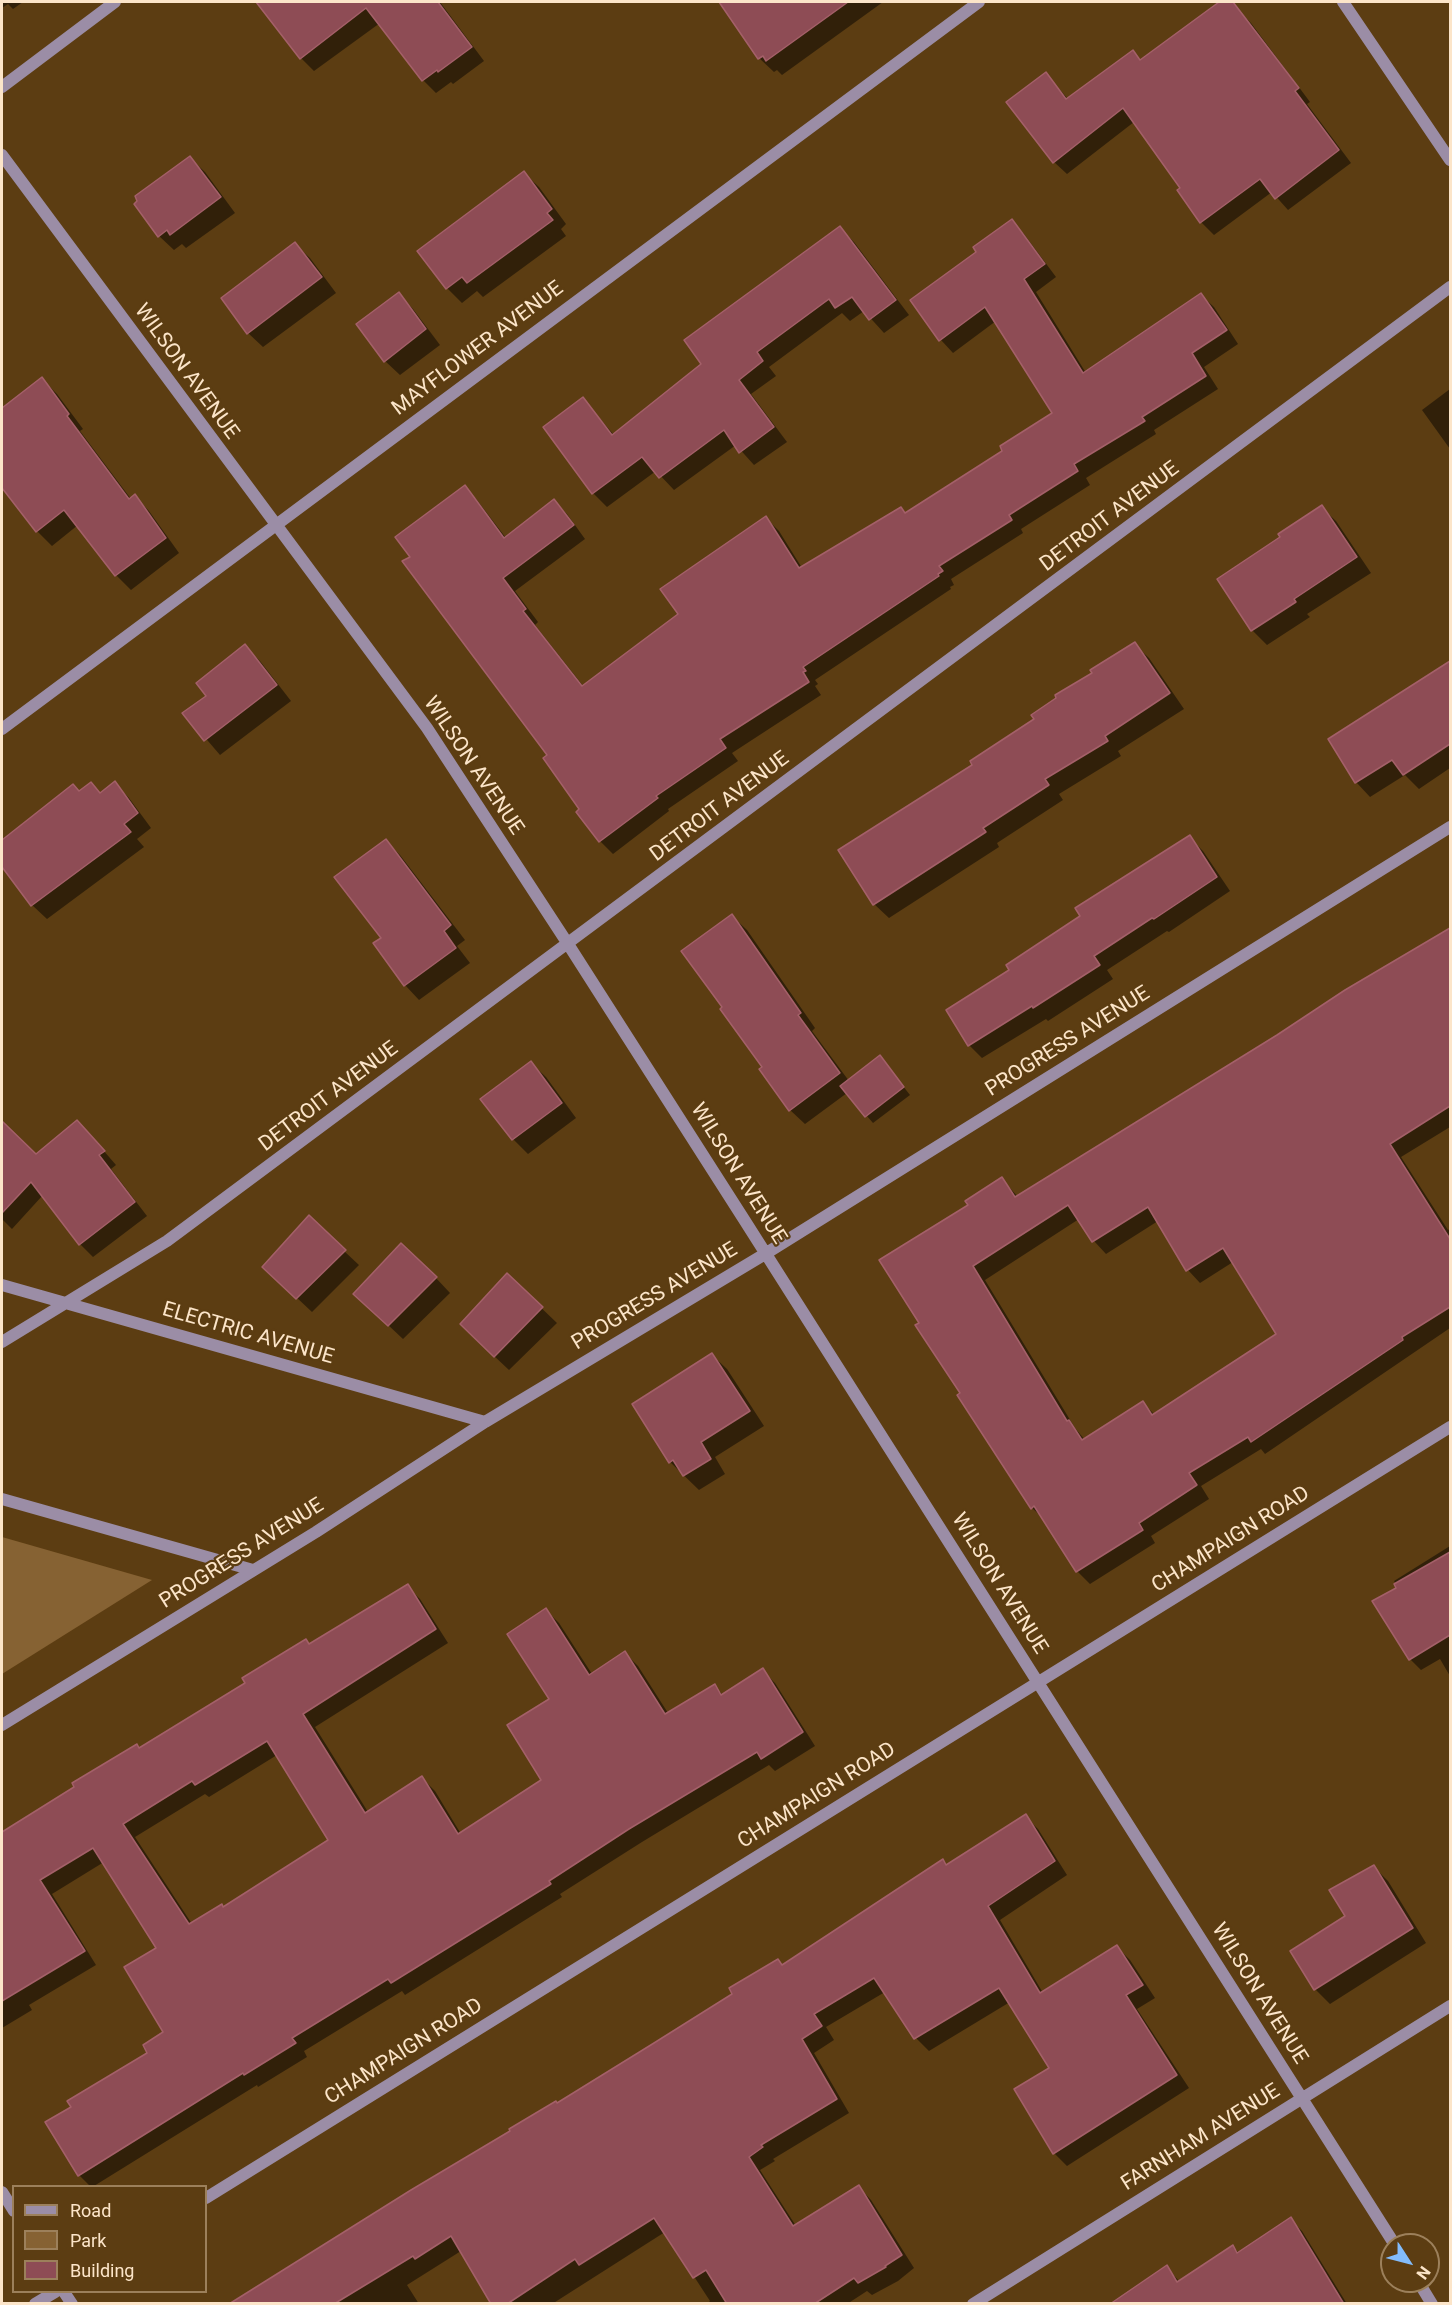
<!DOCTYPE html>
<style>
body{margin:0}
#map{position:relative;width:1452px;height:2305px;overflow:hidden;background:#5c3d12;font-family:Roboto,sans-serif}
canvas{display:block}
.frame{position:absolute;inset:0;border:3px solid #fce5c9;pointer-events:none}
.legend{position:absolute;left:12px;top:2185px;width:195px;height:108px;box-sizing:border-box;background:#5c3d12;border:2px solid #9c805b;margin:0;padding:8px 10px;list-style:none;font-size:18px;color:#fce5c9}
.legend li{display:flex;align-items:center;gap:12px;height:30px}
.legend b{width:30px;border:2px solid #9c805b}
.north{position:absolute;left:1380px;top:2233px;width:60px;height:60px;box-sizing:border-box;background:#5c3d12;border:2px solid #9c805b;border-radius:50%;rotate:126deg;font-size:16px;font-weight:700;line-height:24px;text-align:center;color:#fce5c9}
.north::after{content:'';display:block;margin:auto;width:21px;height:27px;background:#83bcfb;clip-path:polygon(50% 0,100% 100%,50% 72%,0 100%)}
</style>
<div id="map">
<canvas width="1452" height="2305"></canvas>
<div class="frame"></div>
<ul class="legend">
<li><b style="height:8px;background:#9b8da6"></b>Road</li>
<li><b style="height:16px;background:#866233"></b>Park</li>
<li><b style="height:16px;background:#8e4c55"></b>Building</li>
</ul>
<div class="north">N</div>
</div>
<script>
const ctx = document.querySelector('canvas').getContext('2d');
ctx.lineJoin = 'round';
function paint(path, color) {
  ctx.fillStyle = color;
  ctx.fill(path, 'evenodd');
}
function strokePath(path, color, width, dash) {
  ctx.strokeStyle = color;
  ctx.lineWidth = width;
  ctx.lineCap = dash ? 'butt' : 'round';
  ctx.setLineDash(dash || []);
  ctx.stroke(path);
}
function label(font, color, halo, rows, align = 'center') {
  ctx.font = font + ' Roboto,sans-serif';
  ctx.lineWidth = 4.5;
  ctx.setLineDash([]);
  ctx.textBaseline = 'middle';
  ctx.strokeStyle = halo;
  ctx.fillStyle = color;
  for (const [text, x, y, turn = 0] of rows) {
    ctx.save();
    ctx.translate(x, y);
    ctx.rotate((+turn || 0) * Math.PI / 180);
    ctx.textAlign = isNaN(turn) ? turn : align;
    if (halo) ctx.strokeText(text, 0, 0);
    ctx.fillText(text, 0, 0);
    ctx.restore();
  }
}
paint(new Path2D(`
 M2 1537 152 1580 2 1674Z`), '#866233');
paint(new Path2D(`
 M2 2H23L13 9 8 4 2 8Z
 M275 2H440L484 61 453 84 451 82 436 93 423 80 380 23 314 71 301 58 264 10Z
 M732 2H883L782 75 777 70 774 72 759 58 724 7Z
 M1239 11 1251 23 1310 102 1307 104 1351 163 1288 210 1272 192 1214 235 1201 222 1183 188 1134 122 1067 174 1054 162 1046 74 1068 99 1133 52 1142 61Z
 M190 158 205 172 235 213 186 248 182 244 174 250 159 236Z
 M524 173 539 187 566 224 561 229 566 236 483 297 477 291 462 303 447 288 419 251Z
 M1012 221 1024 234 1056 277 1036 292 1086 373 1201 295 1214 307 1238 344 1204 367 1218 389 1154 430 1156 434 1086 478 1090 485 1021 529 1023 533 951 579 954 585 950 587 951 589 815 680 818 684 815 686 821 695 732 753 738 761 668 809 669 811 613 854 600 841 549 756 412 557 465 487 477 500 506 538 554 501 567 514 585 539 515 591 538 622 535 625 584 687 680 614 766 518 779 531 802 568 901 509 907 514 1005 451 1054 413 996 321 953 353 941 340 912 301 978 252Z
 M840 228 854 242 909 315 884 333 864 311 850 321 842 313 769 367 776 376 751 394 787 442 754 465 736 445 674 490 656 471 607 507 593 493 583 399 614 435 703 364Z
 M295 244 310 258 336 293 263 347 248 333Z
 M399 294 413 309 440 345 400 375 385 361Z
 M42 379 57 394 83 429 80 431 131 499 135 496 149 511 179 553 131 590 116 575 78 525 52 546 37 531 2 482V410Z
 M1450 389V449L1422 410Z
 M1321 507 1336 521 1371 573 1307 614 1310 617 1267 645 1252 630 1282 538Z
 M1134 644 1149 658 1184 709 1118 751 1121 756 1059 794 1063 800 997 843 999 847 889 918 874 904 975 766Z
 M245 646 260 661 291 701 220 755 184 713 208 696Z
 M1445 666 1450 671V768L1419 789 1405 775 1370 797 1356 782Z
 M115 783 129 798 151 828 137 839 144 847 47 919 32 905 2 865V841L73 786 80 792 91 784 101 794Z
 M1189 837 1203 851 1230 891 1169 932 1167 931 1107 970 1113 979 1048 1021 1046 1019 982 1058 969 1045 1011 971Z
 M386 841 400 855 465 940 457 946 470 963 419 1000 405 985 383 938Z
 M732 916 747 930 815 1028 812 1031 849 1081 880 1057 910 1095 873 1123 847 1093 805 1124 790 1110 764 1067Z
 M1450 928V1127L1401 1157 1448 1230 1450 1229V1328L1265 1454 1261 1449 1201 1486 1209 1499 1151 1536 1155 1543 1090 1584 1077 1571 1045 1520 1032 1508 921 1323 970 1206 1002 1179 1018 1197ZM1079 1219 1094 1241 1106 1254 1158 1221 1188 1270 1200 1283 1233 1262 1278 1334 1155 1415 1143 1403 1085 1440 1075 1428 985 1280Z
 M531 1063 546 1077 576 1118 528 1154 513 1139Z
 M11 1133 36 1156 90 1135 116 1165 111 1169 147 1216 93 1257 80 1244 43 1195 12 1229 2 1219V1143Z
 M344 1251 359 1265 312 1312 279 1281Z
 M507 1275 557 1323 509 1370 476 1339Z
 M436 1278 450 1293 403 1339 370 1308Z
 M712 1355 727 1369 764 1426 715 1457 725 1474 699 1490 670 1462Z
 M1450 1546V1676L1440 1659 1421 1670 1410 1659 1398 1588 1394 1581Z
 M407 1586 420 1599 448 1643 315 1727 368 1812 422 1778 435 1791 461 1834 543 1780 551 1699 546 1610 559 1623 592 1674 625 1653 638 1666 668 1713 714 1686 723 1695 762 1670 775 1683 815 1746 775 1771 769 1765 642 1842 560 1894 562 1897 405 1995 402 1991 304 2051 307 2057 258 2087 257 2085 94 2186H90L79 2175 73 2107 149 2053 165 2032 158 1948 104 1862 52 1894 96 1965 29 2005 32 2010 2 2028V1834L247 1683 306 1641 310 1645ZM277 1755 330 1840 224 1908 192 1924 135 1837 205 1794 209 1797Z
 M1025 1816 1038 1829 1067 1875 1000 1920 1043 1993 1117 1947 1130 1960 1155 1998 1137 2009 1189 2088 1067 2166 1054 2153 1051 2068 1010 2002 929 2051 916 2038 885 1992 826 2027 834 2040 814 2053 849 2113 773 2159 775 2161 760 2170 796 2226 859 2187 871 2200 914 2268 898 2281 872 2295 867 2291 847 2304H707L710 2301 665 2232 552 2304H493L461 2251 407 2285 419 2304H229L558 2105 734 1994 778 1961 784 1966 942 1861 947 1866Z
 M1373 1866 1388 1881 1426 1943 1330 2004 1315 1989 1348 1917Z
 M1290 2219 1302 2231 1347 2304H1140L1166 2267 1180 2282 1233 2247 1239 2253Z`), '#0007');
const building = new Path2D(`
 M256 2H438L472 47 438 72 437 70 422 81 366 8 300 59Z
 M719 2H848L766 61 763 56 758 59Z
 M1219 2H1233L1299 88 1295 91 1339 150 1275 199 1260 179 1200 223 1177 190 1180 188 1123 108 1053 163 1006 102 1046 72 1066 99 1133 50 1140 60Z
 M190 156 221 197 170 235 167 230 158 237 134 204 137 201 135 196Z
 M524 171 552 209 547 213 553 220 467 283 462 277 446 289 417 251Z
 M1012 219 1045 264 1024 279 1083 373 1201 293 1227 330 1192 353 1206 376 1142 417 1145 421 1074 464 1078 471 1009 515 1012 520 939 566 943 571 938 574 939 576 803 667 806 671 803 672 809 682 720 739 726 748 656 796 658 798 599 842 576 812 579 809 543 758 547 755 402 561 410 557 395 537 465 485 504 538 554 499 574 525 503 578 526 609 523 611 582 686 678 614 660 589 766 516 799 568 901 507 905 513 1002 451 1000 446 1052 413 985 307 939 341 910 300 976 252 973 247Z
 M840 226 896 300 869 320 852 297 835 308 829 299 757 352 763 361 739 380 774 427 739 453 724 430 659 478 642 457 592 494 543 427 583 397 612 435 701 364 684 340Z
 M295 242 322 277 247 334 221 298Z
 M399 292 426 329 384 362 356 324Z
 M42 377 69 414 67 416 129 499 135 494 166 538 115 576 64 510 36 532 2 488V408Z
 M1322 505 1357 557 1294 599 1296 602 1251 631 1217 579 1280 537 1278 534Z
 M1135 642 1170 693 1105 736 1108 741 1045 779 1049 785 983 828 986 832 873 905 838 850 972 765 970 761 1034 719 1031 715 1056 698 1055 695 1092 673 1090 670Z
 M245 644 277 685 204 741 182 713 206 696 196 683Z
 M1450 661V744L1403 775 1392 760 1355 783 1328 739Z
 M115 781 138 813 124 824 131 832 31 906 2 867V840L73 784 79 791 91 782 100 793Z
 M1190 835 1217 877 1154 919 1152 918 1094 956 1100 965 1033 1008 1032 1006 968 1046 946 1010 1009 970 1006 965 1080 916 1075 908Z
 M386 839 451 925 444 931 456 948 404 986 373 943 381 938 334 877Z
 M732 914 801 1013 798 1015 840 1073 789 1111 759 1069 762 1067 720 1009 722 1007 681 951Z
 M1450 928V1106L1390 1144 1450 1239V1307L1402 1337 1403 1340 1251 1442 1248 1437 1189 1473 1197 1485 1139 1523 1143 1530 1076 1572 1034 1506 1031 1509 957 1395 960 1393 915 1325 919 1323 879 1260 968 1205 965 1201 1002 1177 1015 1197 1277 1035 1345 990ZM1068 1205 1092 1242 1148 1207 1186 1271 1223 1248 1276 1334 1152 1415 1143 1401 1082 1440 1069 1420 1067 1421 973 1266Z
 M880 1055 904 1087 865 1117 840 1086Z
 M531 1061 562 1103 512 1140 480 1099Z
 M77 1120 105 1151 99 1155 135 1202 79 1245 31 1182 2 1213V1121L36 1154Z
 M309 1215 346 1250 296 1299 262 1267Z
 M401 1243 437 1277 388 1326 353 1294Z
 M507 1273 543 1307 494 1357 460 1324Z
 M712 1353 750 1411 701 1442 711 1459 683 1476 673 1460 669 1463 632 1404Z
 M1450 1552V1635L1409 1660 1372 1601 1396 1588 1394 1584Z
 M408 1584 436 1629 303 1714 365 1813 422 1776 458 1834 541 1780 507 1725 549 1699 507 1634 546 1608 589 1675 625 1651 665 1714 715 1684 721 1695 763 1668 803 1732 761 1759 757 1752 629 1829 549 1881 551 1884 391 1983 388 1979 292 2038 296 2043 244 2075 243 2073 78 2176 45 2122 71 2107 67 2101 147 2053 143 2045 163 2032 124 1967 156 1948 93 1848 40 1880 85 1951 2 2001V1832L74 1787 72 1783 137 1744 139 1748 245 1683 242 1678 306 1639 309 1644ZM267 1741 328 1840 223 1907 222 1904 189 1924 123 1824 192 1781 195 1785Z
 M1026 1814 1055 1861 988 1906 1040 1993 1117 1945 1143 1985 1126 1995 1177 2075 1053 2154 1014 2089 1049 2068 999 1988 914 2039 874 1978 814 2014 822 2026 802 2039 837 2099 761 2145 763 2147 749 2157 793 2226 859 2185 902 2255 885 2266 886 2267 858 2283 854 2278 814 2304H727L706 2270 693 2278 654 2218 579 2265 575 2259 507 2304H491L451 2236 415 2259 413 2256 334 2304H229L411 2190 510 2131 509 2129 556 2101 557 2103 654 2043 732 1994 729 1988 778 1959 782 1965 943 1859 946 1865Z
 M1374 1865 1413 1928 1314 1990 1290 1951 1345 1916 1329 1890Z
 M1291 2217 1344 2304H1110L1167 2265 1177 2282 1233 2245 1237 2253Z`);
paint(building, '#8e4c55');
strokePath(building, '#a46069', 1.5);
strokePath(new Path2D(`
 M1343 2 1450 160
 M2 87 115 2
 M2 155 427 728 568 944 745 1221 1395 2245
 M2 729 979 2
 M2 1285 485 1422
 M2 1342 167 1241 1450 287
 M2 1499 253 1570
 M2 1725 316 1532 485 1422 765 1254 1450 827
 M2 2192 14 2211
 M206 2198 1450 1427
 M1418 2281 1432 2304
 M64 2292 72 2304
 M35 2304 55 2292
 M973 2304 1450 2006`), '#9b8da6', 12);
label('21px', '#fce5c9', '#5c3d12', [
 ["MAYFLOWER AVENUE",478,349,-37],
 ["WILSON AVENUE",186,372,54],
 ["DETROIT AVENUE",1110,517,-37],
 ["WILSON AVENUE",473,766,56],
 ["DETROIT AVENUE",720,807,-37],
 ["PROGRESS AVENUE",1068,1042,-32],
 ["DETROIT AVENUE",329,1097,-37],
 ["WILSON AVENUE",738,1174,58],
 ["PROGRESS AVENUE",655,1297,-31],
 ["ELECTRIC AVENUE",248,1334,16],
 ["CHAMPAIGN ROAD",1231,1540,-32],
 ["PROGRESS AVENUE",242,1554,-32],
 ["WILSON AVENUE",999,1584,58],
 ["CHAMPAIGN ROAD",817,1796,-32],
 ["WILSON AVENUE",1259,1994,58],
 ["CHAMPAIGN ROAD",404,2052,-32],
 ["FARNHAM AVENUE",1201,2138,-32]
]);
</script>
